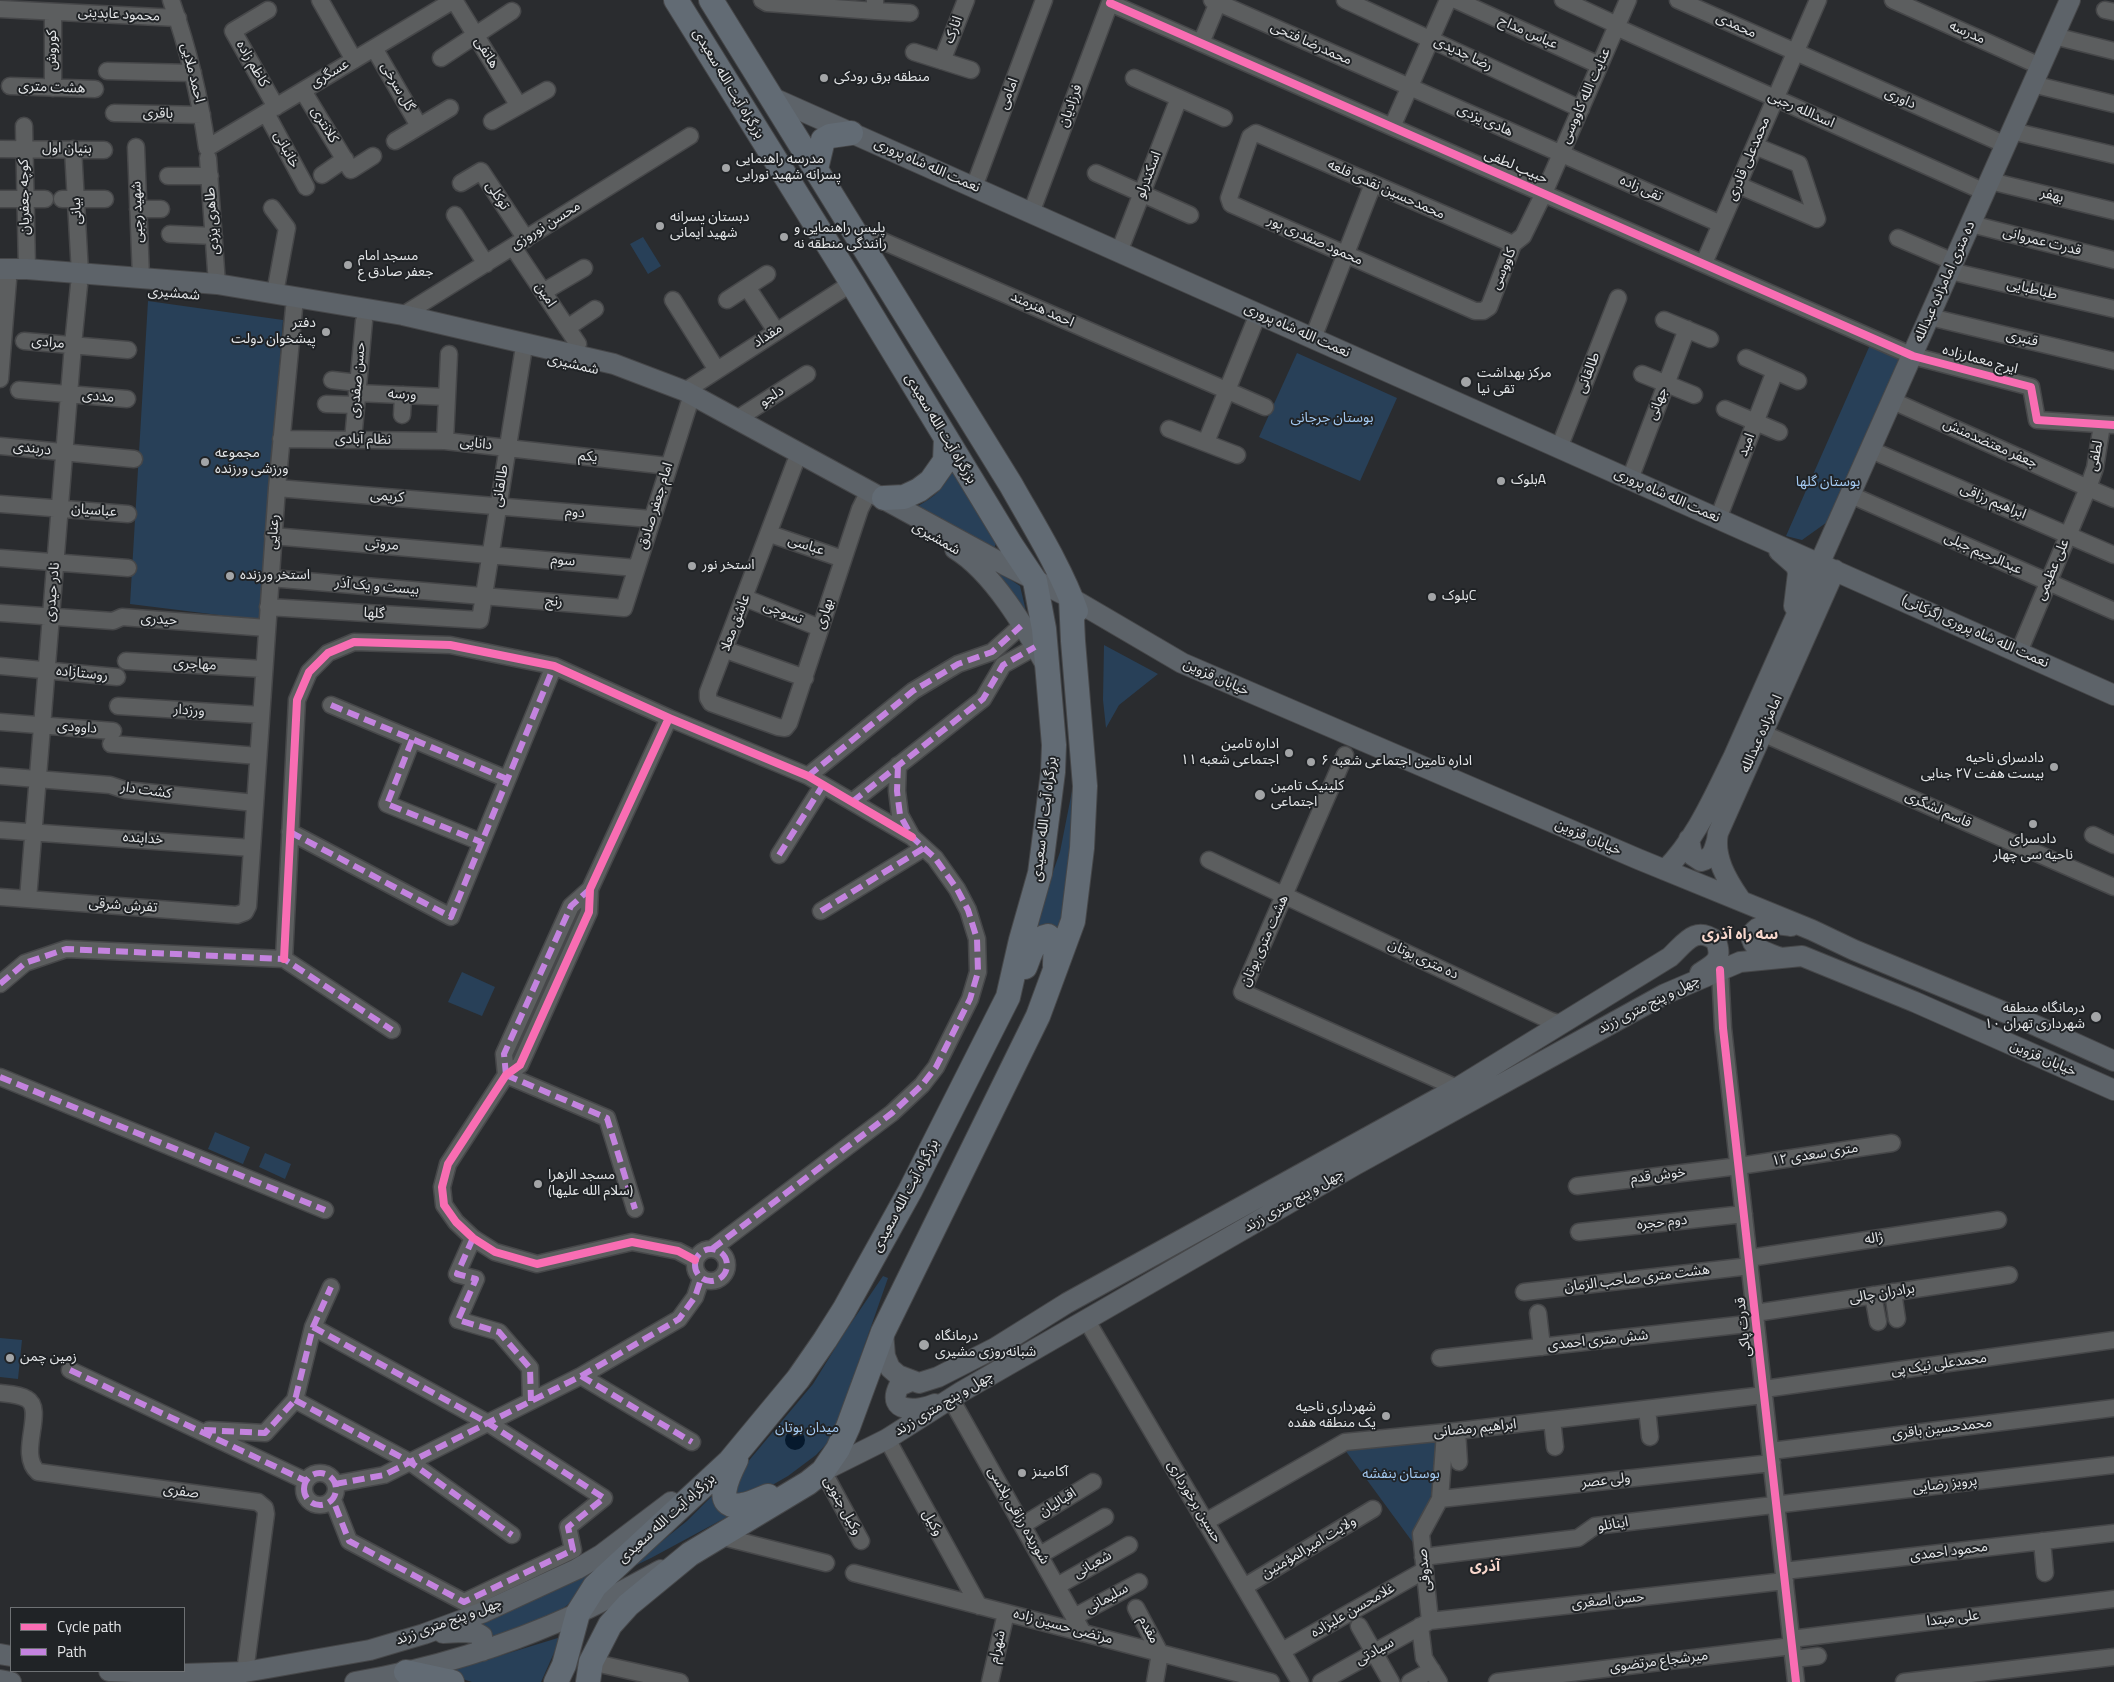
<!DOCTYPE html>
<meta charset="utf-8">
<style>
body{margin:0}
#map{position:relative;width:2114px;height:1682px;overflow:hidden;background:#2a2c2f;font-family:"Titillium Web",sans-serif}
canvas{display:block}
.legend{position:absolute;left:10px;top:1607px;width:175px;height:65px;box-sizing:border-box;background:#202326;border:1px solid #6e7174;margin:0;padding:6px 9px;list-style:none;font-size:15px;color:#e4e6e8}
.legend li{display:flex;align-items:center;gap:10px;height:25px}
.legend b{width:25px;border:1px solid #6e7174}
</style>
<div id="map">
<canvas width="2114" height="1682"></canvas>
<ul class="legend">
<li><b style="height:6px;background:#f96db3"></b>Cycle path</li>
<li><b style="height:6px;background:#c483df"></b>Path</li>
</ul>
</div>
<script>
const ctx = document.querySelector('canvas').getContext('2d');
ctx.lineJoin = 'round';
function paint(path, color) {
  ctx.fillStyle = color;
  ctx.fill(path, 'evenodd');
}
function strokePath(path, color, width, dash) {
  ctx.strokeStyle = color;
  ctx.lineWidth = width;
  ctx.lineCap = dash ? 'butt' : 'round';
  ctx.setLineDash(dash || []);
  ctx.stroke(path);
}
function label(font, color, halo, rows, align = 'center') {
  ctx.font = font + ' "Titillium Web","Noto Sans Arabic",sans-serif';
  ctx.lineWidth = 4;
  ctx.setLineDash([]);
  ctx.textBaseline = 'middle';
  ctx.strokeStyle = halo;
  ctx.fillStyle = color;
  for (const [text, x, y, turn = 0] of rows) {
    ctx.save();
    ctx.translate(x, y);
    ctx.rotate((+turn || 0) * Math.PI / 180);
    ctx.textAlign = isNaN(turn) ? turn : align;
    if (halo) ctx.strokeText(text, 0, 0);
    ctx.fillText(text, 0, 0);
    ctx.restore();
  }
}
paint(new Path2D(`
 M643 237 661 266 648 274 630 244Z
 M148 301 283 320 259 620 130 604Z
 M1870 345 1902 357 1830 520 1802 540 1786 536Z
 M1297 353 1397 398 1360 481 1259 437Z
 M954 469 996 543 994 549 916 507C937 496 942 489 954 469Z
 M969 552 1020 586 1029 624Z
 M1104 645 1158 674 1119 705 1106 728 1103 700Z
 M1073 786 1070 866 1060 939 1031 934 1060 852Z
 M462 972 495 987 482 1016 448 1002Z
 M215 1132 250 1147 243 1164 208 1149Z
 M265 1153 291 1164 285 1179 259 1167Z
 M883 1276 888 1278 832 1438 816 1455 788 1476 748 1499 735 1498 736 1476 813 1384 847 1329Z
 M0 1338 22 1340 18 1379 0 1377Z
 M1436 1440 1431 1496 1414 1544 1345 1450Z
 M716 1492 738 1511 651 1558 626 1570 687 1521Z
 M614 1553 576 1598 561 1610 491 1641 478 1624Z
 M561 1637 541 1682H472L444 1673Z`), '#284058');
paint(new Path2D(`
 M785 1440a10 10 0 1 1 20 0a10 10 0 1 1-20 0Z`), '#06192d');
const minor = new Path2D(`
 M171 0C188 48 200 98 207 148L454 0 519 106
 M320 0 354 60
 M762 0 767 3 875 11V0
 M1212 0 1721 224
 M1345 0 1581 109
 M1456 0 1599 65
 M1563 0 1617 25
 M1678 0 2006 145
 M1893 0 2040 66
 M1110 3 1913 356 2031 387 2037 420 2114 425
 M0 9 178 18
 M268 10 233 31 276 107
 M2105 10 2114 12
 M875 11 910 13
 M1616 27 1985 192
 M2054 36 2114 51
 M1201 43 1219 0
 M374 48 419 126
 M914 52 971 70
 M441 58 512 11
 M942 61 966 0
 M107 71 193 73
 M1134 78 1224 118
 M2032 84 2114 104
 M10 86 95 89
 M53 88V12
 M303 91 351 170 373 156
 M114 113 202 115
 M266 113 306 187
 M492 121 547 90
 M24 126 27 269
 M1392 127 1448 0
 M2012 131 2114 155
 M395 141 450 108
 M1755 146 1799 164 1817 219
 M136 147 141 278
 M0 149 104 150
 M73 149 80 273
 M208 158 217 284
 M1096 173 1190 215
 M322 175 345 159
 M168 176H210
 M1990 181 2114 211
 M461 183 481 171 526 239
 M1738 185 1817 219
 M974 187 1044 0
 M0 199H45
 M62 199H105
 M272 208 287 228 275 293
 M138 209H161
 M1031 213 1111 0
 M455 215 486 264
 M1971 224 2114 260
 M855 232 871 236 1265 407
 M170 234 214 236
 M1898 238 1954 262
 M1513 244 1256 133 1250 137 1229 198 1231 204 1475 311H1483L1489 307 1513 244 1523 236 1544 193 1628 0
 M513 247 578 344
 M1119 252 1179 98
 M1704 263 1818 0
 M1950 271 2114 309
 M747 287 776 331
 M543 292 584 268
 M673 300 717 370
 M727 300 767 274
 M403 315 690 136
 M1930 317 2114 361
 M1664 320 1710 339
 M567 328 595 309
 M1313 338 1373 184
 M24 341 128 350
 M1746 358 1798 381
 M1642 374 1694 395
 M0 379 8 280
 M332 380 358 383
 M19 390 127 399
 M685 391 852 283
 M357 393 447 397
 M1893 401 2088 488 2019 652
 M326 404 356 405
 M1725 409 1779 432
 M402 415 403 395
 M737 419 807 374
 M2102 425 2095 468 2088 488 2114 499
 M1169 429 1237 455
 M281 439 445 441 668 466
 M353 440 364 321
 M445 441 449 354
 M1206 442 1258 314
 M0 446 134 459
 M1559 448 1618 298
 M1871 450 2114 555
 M795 463 708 692V698L711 703 778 727 785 728 789 723 860 509 865 499
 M1630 479 1687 329
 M277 488 651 519
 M1851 495 2114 611
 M0 504 128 514
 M1718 519 1775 371
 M770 534 843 559
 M273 536 636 568
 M0 558 128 568
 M270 578 624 608 689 404
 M745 598 820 628
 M268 607 480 620 523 353
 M0 613 113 621 122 617 267 628
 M726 650 805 678
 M126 661 264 669
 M0 666 117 677
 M331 705 507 779
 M118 706 261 715
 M669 718 590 889 589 912 520 1065 506 1075 448 1164 442 1187 444 1205 456 1222 473 1238 495 1252 537 1264 632 1242 678 1251 695 1260
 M0 722 113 731
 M1762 733 2114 887
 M412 740 387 804 481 842
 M111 744 258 756
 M1345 755 1242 992 1457 1088
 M0 776 110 785 125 790 255 803
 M808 776 913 691 958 664 992 652 1021 626
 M852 802 983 699 1003 665 1035 647
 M0 830 252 848
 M290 832 451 917 554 666
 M2093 835 2114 845
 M779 855 823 785
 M1209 860 1551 1021 1562 1024
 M0 897 237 915 245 912 248 906 277 488 294 308
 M28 899 73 345 79 285
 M821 911 924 848
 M284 959 297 700 309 672 328 653 354 642 450 645 554 666 669 718 808 776 912 837
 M1720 970 1723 1028 1796 1682
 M0 984 25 963 66 949 284 959 392 1030
 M506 1075 504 1054 571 906 590 889
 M506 1075 607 1118 635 1209
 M0 1077 325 1210
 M1577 1186 1739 1166 1892 1143
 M1579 1232 1744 1214
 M473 1238 457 1274 476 1279 458 1320 499 1332 530 1368 531 1401
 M695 1265a16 16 0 1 1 32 0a16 16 0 1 1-32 0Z
 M712 1249 892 1113 922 1085 936 1067 970 999 978 972 977 939 968 910 957 889 935 858 912 837 900 815 897 791 898 765
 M1749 1258 1998 1220
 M1524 1292 1750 1266
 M1893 1292 1897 1319
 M1873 1295 1878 1322
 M1538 1313 1542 1347
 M1755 1313 2009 1275
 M1087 1321 1300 1682
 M313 1327 488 1423 604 1498 568 1527 573 1550 464 1602 349 1541 333 1500
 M1440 1358 1756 1323
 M70 1370 306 1481
 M581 1376 692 1442
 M1764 1389 2114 1340
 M0 1393C9 1394 19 1394 27 1399 46 1410 17 1454 38 1472L258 1502 265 1508 266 1514 245 1672
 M951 1399 1083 1633
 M295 1400 410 1462 512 1535
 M1647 1409 1650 1437
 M1552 1420 1555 1447
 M209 1430 265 1433 295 1400 313 1327 331 1287
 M1457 1431 1459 1462
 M887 1439 979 1606
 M1771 1451 2114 1408
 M823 1471 861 1541
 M304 1489a16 16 0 1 1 32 0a16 16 0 1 1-32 0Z
 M335 1484 384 1475 581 1376 679 1319 695 1297 701 1279
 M1440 1499 1772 1463
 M1205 1522 1345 1442 1457 1431 1764 1395
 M1023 1525 1093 1482
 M719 1536 826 1563
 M2042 1541 2045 1573
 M1040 1555 1105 1517
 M1423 1557 1578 1538 1595 1526 2114 1465
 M1784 1571 2114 1533
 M854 1573 1271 1682
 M1057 1586 1129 1545
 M1244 1587 1373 1509
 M1136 1608 1160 1653
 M1074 1617 1139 1582
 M1430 1621 1421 1534 1440 1499 1445 1433
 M1359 1626 1391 1682
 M1420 1626 1424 1658 1439 1682
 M1791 1639 2114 1599
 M1282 1651 1425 1570
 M1794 1659 1818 1656
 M591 1662 680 1682
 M990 1682 1006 1613
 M1155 1682 1160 1653
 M1321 1682 1430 1621 1785 1581
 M1410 1682 1432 1670
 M1497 1682 1792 1646
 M1904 1682 2114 1657`);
const major = new Path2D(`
 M773 98 2114 695
 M0 269H27L217 284 403 315 614 364 685 391 1005 565 1071 598 1182 663 1638 859 1812 930 1854 950 2028 1022 2114 1061
 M955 549C993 572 1026 629 1047 667
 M1779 551 1796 566 1798 573 1794 606
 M1689 839 1692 855 1701 861C1713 858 1714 850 1717 840
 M1665 870C1696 839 1714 796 1733 758L2070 0
 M1740 899C1727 880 1713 857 1718 833L1835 570
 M1778 957C1766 952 1752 950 1751 935 1760 921 1776 924 1791 926
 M883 1332 885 1356 890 1368 898 1375 919 1383 938 1377 995 1348 1067 1303 1457 1088 1670 957C1685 943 1695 925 1716 941 1723 960 1715 963 1700 973
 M911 1381 899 1386C885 1414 919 1411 935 1404
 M823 1471 887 1439 961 1392 1355 1165 1665 994 1740 962 1802 956 1915 1002 2114 1090
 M443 1633 463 1632 477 1633 482 1636V1651
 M0 1654 11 1656
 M109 1671 184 1674 245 1672 370 1650 424 1634 484 1612 577 1569 601 1555 671 1502
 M0 1680 11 1682
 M355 1682C431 1669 506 1646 576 1614 605 1601 633 1585 661 1570`);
const highway = new Path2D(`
 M711 0 1011 485C1034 526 1060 567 1076 611
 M816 169 823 140 830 136 851 133
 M884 498 904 497 919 490 931 481 945 461 946 438
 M1025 967C1030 955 1033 939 1048 936 1058 943 1055 954 1055 966
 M736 1460C730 1472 710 1510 742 1505 751 1504 760 1499 768 1496
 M406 1672 452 1682
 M556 1682 564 1665 578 1613 595 1586 730 1461 798 1379 825 1340 844 1310 910 1191 1008 997 1021 940 1040 873 1053 772 1054 745 1044 629 1035 581 1011 545 852 283 676 0
 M588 1682 591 1662 610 1625 628 1605 690 1554 808 1483 823 1471 838 1449 848 1427 883 1332 1038 1016 1073 921 1082 848 1085 786 1073 641 1071 598`);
strokePath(minor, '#464749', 19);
strokePath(major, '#464749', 22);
strokePath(highway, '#464749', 26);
strokePath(minor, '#5c5e5f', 16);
strokePath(major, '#5d6369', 20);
strokePath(highway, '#626b74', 24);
strokePath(new Path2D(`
 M331 705 507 779
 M412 740 387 804 481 842
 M808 776 913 691 958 664 992 652 1021 626
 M852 802 983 699 1003 665 1035 647
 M290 832 451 917 554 666
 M779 855 823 785
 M821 911 924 848
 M0 984 25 963 66 949 284 959 392 1030
 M506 1075 504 1054 571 906 590 889
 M506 1075 607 1118 635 1209
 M0 1077 325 1210
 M473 1238 457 1274 476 1279 458 1320 499 1332 530 1368 531 1401
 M695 1265a16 16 0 1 1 32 0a16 16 0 1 1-32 0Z
 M712 1249 892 1113 922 1085 936 1067 970 999 978 972 977 939 968 910 957 889 935 858 912 837 900 815 897 791 898 765
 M313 1327 488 1423 604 1498 568 1527 573 1550 464 1602 349 1541 333 1500
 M70 1370 306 1481
 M581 1376 692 1442
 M295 1400 410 1462 512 1535
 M204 1430 265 1433 295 1400 313 1327 331 1287
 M304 1489a16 16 0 1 1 32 0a16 16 0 1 1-32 0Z
 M335 1484 384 1475 581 1376 679 1319 695 1297 701 1279`), '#c483df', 6, [12, 6]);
strokePath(new Path2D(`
 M1110 3 1913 356 2031 387 2037 420 2114 425
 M669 718 590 889 589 912 520 1065 506 1075 448 1164 442 1187 444 1205 456 1222 473 1238 495 1252 537 1264 632 1242 678 1251 695 1260
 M284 959 297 700 309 672 328 653 354 642 450 645 554 666 669 718 808 776 912 837
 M1720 970 1723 1028 1796 1682`), '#f96db3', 8);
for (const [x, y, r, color] of [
 [824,78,5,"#a3a5a7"],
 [726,168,5,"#a3a5a7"],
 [660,226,5,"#a3a5a7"],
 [784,237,5,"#a3a5a7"],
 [348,265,5,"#a3a5a7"],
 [326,332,5,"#a3a5a7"],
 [1466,382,6,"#a3a5a7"],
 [205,462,5,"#a3a5a7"],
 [1501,481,5,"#a3a5a7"],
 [692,566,5,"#a3a5a7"],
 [230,576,5,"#a3a5a7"],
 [1432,597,5,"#a3a5a7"],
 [1289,753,5,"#a3a5a7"],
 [1311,762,5,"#a3a5a7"],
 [2054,767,5,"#a3a5a7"],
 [1260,795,6,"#a3a5a7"],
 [2033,824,5,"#a3a5a7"],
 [2096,1017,6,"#a3a5a7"],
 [538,1184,5,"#a3a5a7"],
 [924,1345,6,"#a3a5a7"],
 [10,1358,5,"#a3a5a7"],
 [1386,1416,5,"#a3a5a7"],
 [1022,1473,5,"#a3a5a7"]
]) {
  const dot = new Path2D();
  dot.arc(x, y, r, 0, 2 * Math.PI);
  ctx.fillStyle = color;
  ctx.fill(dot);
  strokePath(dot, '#202326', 2);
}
label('14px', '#e4e6e8', '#202326', [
 ["محمود عابدینی",119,15,3],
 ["محمدی",1736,26,24],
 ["انارک",954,30,-69],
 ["عباس مداح",1528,33,24],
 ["مدرسه",1967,33,24],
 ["محمدرضا فتحی",1311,44,24],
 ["کوروش",53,50,-90],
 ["هاتفی",486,53,58],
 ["رضا جدیدی",1463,54,25],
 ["کاظم زاده",252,64,60],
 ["احمد ملایی",192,73,76],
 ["عسگری",330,74,-31],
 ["بزرگراه آیت الله سعیدی",728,84,59],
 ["گل سرخی",397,87,60],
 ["هشت متری",52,88,2],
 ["امامی",1009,94,-69],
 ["عنایت‌ الله کاووسی",1586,96,-66],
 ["داوری",1900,99,24],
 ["فرزادیان",1071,106,-70],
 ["اسدالله رجبی",1801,110,24],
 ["باقری",158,114,2],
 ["هادی یزدی",1485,121,24],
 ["کلانتری",324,125,59],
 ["بنیان اول",67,149,1],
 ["خانبانی",286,150,62],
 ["محمدعلی قادری",1749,159,-67],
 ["نعمت الله شاه پروری",927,166,24],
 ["حبیب لطفی",1516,167,23],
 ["اسکندرلو",1149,175,-69],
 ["تقی زاده",1641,189,24],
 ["محمدحسین نقدی قلعه",1386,190,24],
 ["توکلی",497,196,56],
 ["بهفر",2052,196,14],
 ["کوچه جعفریان",25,197,-91],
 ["بیانی",77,211,-93],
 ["شهید رجبی",138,212,-92],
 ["طاهری یزدی",213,221,-94],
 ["محسن نوروزی",546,226,-32],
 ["محمود صفدری پور",1315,241,24],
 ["قدرت عمروانی",2042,242,14],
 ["کاووسی",1504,269,-67],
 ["ده متری امامزاده عبدالله",1945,282,-66],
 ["طباطبایی",2032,290,13],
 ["شمشیری",174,294,5],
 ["امین",545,295,57],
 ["احمد هنرمند",1042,310,24],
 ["نعمت الله شاه پروری",1297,331,24],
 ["مقداد",768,336,-33],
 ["قنبری",2022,339,13],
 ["مرادی",48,343,5],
 ["ایرج معمارزاده",1980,360,15],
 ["شمشیری",573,365,13],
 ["طالقانی",1589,373,-69],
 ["حسن صفدری",358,380,-85],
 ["ورسه",402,395,3],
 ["مددی",98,397,5],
 ["دلجو",772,397,-33],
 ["جهانی",1658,404,-69],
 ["بزرگراه آیت الله سعیدی",940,429,59],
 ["نظام آبادی",363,440,1],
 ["دانایی",476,444,6],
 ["جعفر معتضدمنش",1990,444,24],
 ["امید",1747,445,-69],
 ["دربندی",32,449,6],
 ["لطفی",2096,456,-79],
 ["یکم",588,457,6],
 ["طالقانی",501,486,-81],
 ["نعمت الله شاه پروری",1667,496,24],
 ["کریمی",387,497,5],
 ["ابراهیم رزاقی",1993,502,23],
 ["امام جعفر صادق",656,506,-73],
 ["عباسیان",94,511,4],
 ["دوم",575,513,5],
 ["رعنایی",274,532,-86],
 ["شمشیری",936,539,30],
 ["مروتی",382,545,5],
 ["عباسی",806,546,18],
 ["عبدالرحیم جبلی",1983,554,24],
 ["سوم",563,561,5],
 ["علی عظیمی",2053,570,-67],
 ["بیست و یک آذر",377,587,5],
 ["نادر حیدری",53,592,-85],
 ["رنج",554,602,5],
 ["تسوچی",783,613,22],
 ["گلها",374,614,4],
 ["بهاری",825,614,-72],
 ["حیدری",159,620,4],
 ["عاشق معلا",736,623,-69],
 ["نعمت الله شاه پروری (گرکانی)",1975,632,24],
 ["مهاجری",195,665,3],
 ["روستازاده",82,674,6],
 ["خیابان قزوین",1216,678,24],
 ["ورزدار",189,711,3],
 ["داوودی",77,728,4],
 ["امامزاده عبدالله",1762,734,-66],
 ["کشت دار",146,791,8],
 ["قاسم لشگری",1938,810,24],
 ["بزرگراه آیت الله سعیدی",1045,819,-83],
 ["خیابان قزوین",1588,838,23],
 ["خدابنده",143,839,4],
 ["تفرش شرقی",123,906,4],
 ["هشت متری بوتان",1265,941,-66],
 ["ده متری بوتان",1423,960,25],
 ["چهل و پنج متری زرند",1649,1005,-27],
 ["خیابان قزوین",2043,1059,23],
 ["۱۲ متری سعدی",1815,1155,-9],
 ["خوش قدم",1658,1176,-7],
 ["بزرگراه آیت الله سعیدی",906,1196,-62],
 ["چهل و پنج متری زرند",1294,1201,-30],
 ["دوم حجره",1662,1223,-6],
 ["ژاله",1874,1239,-9],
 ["هشت متری صاحب الزمان",1637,1279,-7],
 ["برادران چالی",1882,1294,-9],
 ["قدرت پاکی",1744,1327,-96],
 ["شش متری احمدی",1598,1341,-6],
 ["محمدعلی نیک پی",1939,1365,-8],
 ["چهل و پنج متری زرند",944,1404,-31],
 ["ابراهیم رمضانی",1475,1429,-6],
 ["محمدحسین باقری",1942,1429,-7],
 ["ولی عصر",1606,1481,-6],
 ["پرویز رضایی",1945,1485,-7],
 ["صفری",181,1492,8],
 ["حسین برخورداری",1194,1502,59],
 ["اقبالیان",1058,1503,-32],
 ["وکیل جنوبی",842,1506,61],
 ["شوریده رزاقی پلاسی",1018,1516,60],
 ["بزرگراه آیت الله سعیدی",667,1519,-42],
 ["وکیل",932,1523,61],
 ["اینانلو",1613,1525,-9],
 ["ولایت امیرالمؤمنین",1309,1548,-31],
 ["محمود احمدی",1949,1552,-7],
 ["شعبانی",1093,1565,-30],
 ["صدوقی",1425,1570,-96],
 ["سلیمانی",1107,1599,-29],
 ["حسن اصغری",1608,1601,-6],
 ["غلامحسن علیزاده",1353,1611,-30],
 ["علی مبتدا",1953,1619,-7],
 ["چهل و پنج متری زرند",449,1622,-20],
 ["مرتضی حسین زاده",1063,1627,15],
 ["مقدم",1148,1630,62],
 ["شهرام",998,1647,-77],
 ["سیادتی",1375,1652,-29],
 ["میرشجاع مرتضوی",1659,1662,-7]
]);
label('14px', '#e4e6e8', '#202326', [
 ["منطقه برق رودکی",834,78],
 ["مدرسه راهنمایی",736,160],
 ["پسرانه شهید نورایی",736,176],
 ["دبستان پسرانه",670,218],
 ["شهید ایمانی",670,234],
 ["پلیس راهنمایی و",794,229],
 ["رانندگی منطقه نه",794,245],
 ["مسجد امام",358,257],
 ["جعفر صادق ع",358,273],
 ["دفتر",316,324,"right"],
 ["پیشخوان دولت",316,340,"right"],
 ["مرکز بهداشت",1477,374],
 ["تقی نیا",1477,390],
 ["مجموعه",215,454],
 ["ورزشی ورزنده",215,470],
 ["بلوکA",1511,481],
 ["استخر نور",702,566],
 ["استخر ورزنده",240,576],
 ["بلوکC",1442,597],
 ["اداره تامین",1279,745,"right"],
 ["اجتماعی شعبه ۱۱",1279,761,"right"],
 ["دادسرای ناحیه",2044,759,"right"],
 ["بیست هفت ۲۷ جنایی",2044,775,"right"],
 ["اداره تامین اجتماعی شعبه ۶",1321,762],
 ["کلینیک تامین",1271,787],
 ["اجتماعی",1271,803],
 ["دادسرای",2033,840,"center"],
 ["ناحیه سی چهار",2033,856,"center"],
 ["درمانگاه منطقه",2085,1009,"right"],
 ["۱۰ شهرداری تهران",2085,1025,"right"],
 ["مسجد الزهرا",548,1176],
 ["(سلام الله علیها)",548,1192],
 ["درمانگاه",935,1337],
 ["شبانه‌روزی مشیری",935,1353],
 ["زمین چمن",20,1358],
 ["شهرداری ناحیه",1376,1408,"right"],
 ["یک منطقه هفده",1376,1424,"right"],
 ["آکامینز",1032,1473]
], 'left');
label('14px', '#a3c9f1', '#202326', [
 ["بوستان جرجانی",1332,419],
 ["بوستان گلها",1828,483],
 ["میدان بوتان",807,1429],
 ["بوستان بنفشه",1401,1475]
]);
label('bold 15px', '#f9d8cd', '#202326', [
 ["سه راه آذری",1740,935],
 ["آذری",1485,1567]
]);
</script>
